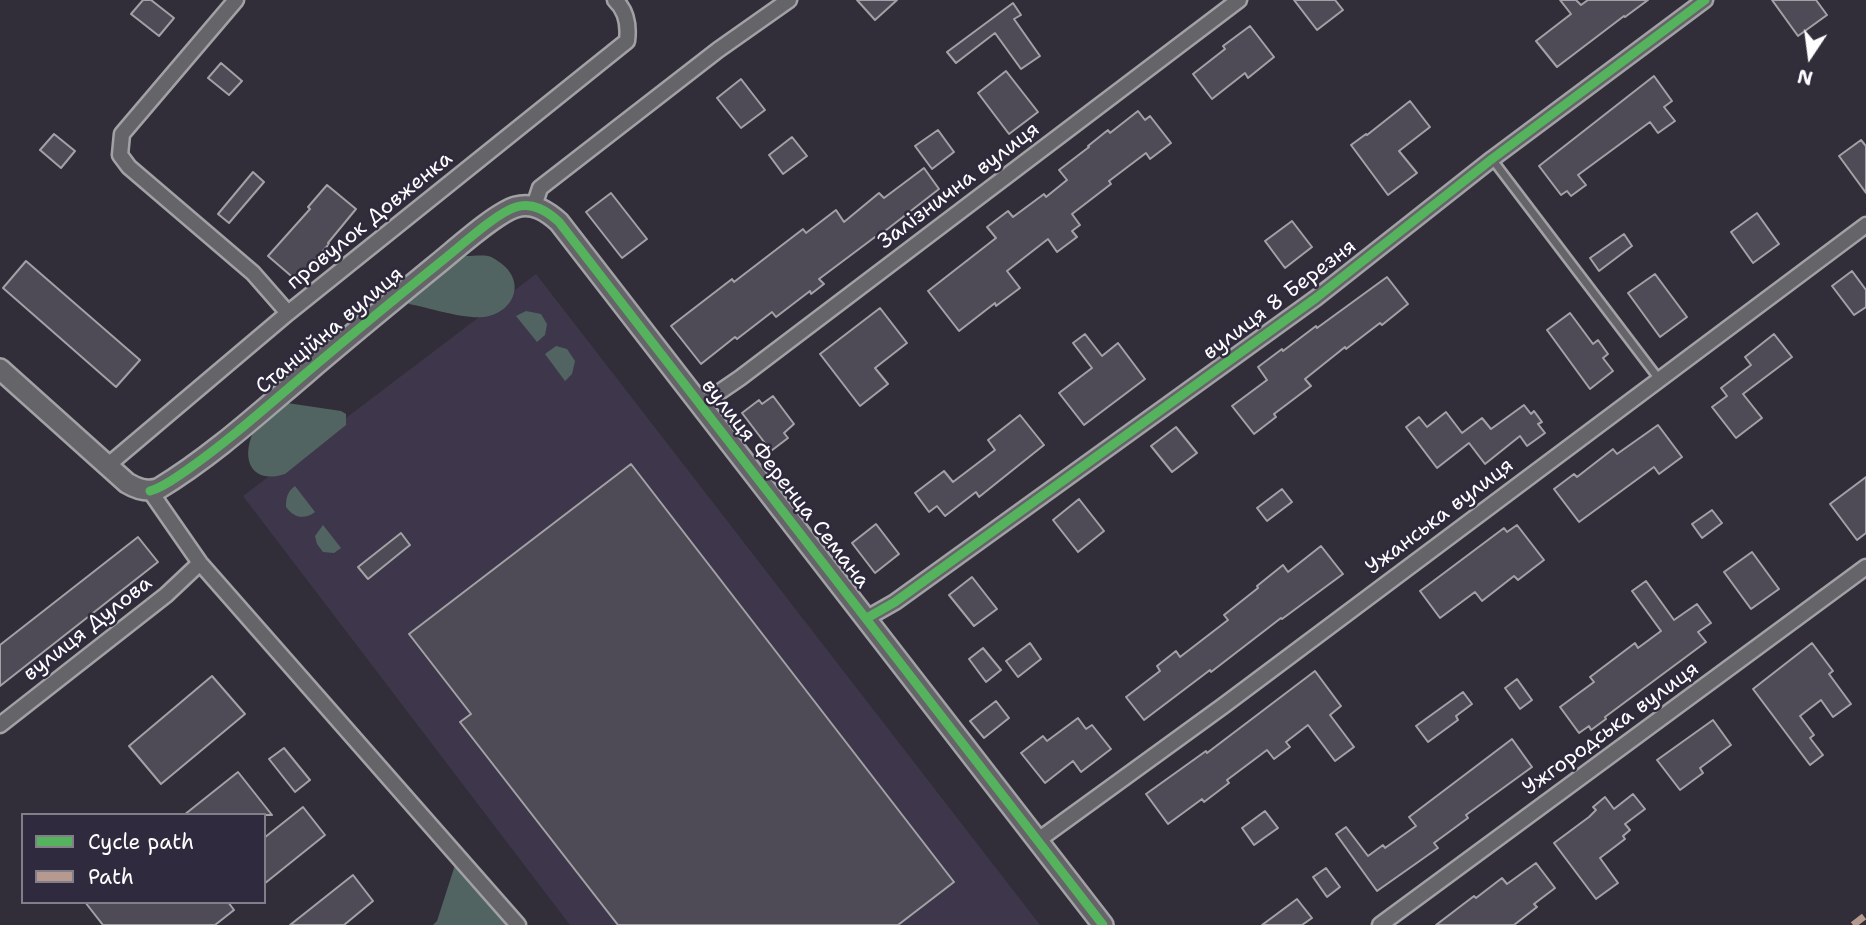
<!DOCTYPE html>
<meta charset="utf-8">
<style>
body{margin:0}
#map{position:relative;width:1866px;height:925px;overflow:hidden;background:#312e39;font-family:"Shantell Sans",sans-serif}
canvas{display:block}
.legend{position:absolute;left:21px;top:813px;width:245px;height:91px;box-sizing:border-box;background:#2f2a3d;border:2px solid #827f8b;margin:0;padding:9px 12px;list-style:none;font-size:21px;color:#fff}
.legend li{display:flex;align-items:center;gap:14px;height:35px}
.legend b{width:35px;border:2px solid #827f8b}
.north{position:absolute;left:1775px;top:21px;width:70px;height:70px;-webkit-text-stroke:5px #2f2a3d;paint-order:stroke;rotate:193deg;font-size:19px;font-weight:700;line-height:28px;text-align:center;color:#fff}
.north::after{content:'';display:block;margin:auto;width:24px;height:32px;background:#fff;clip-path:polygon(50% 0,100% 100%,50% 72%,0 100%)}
</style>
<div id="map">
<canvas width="1866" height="925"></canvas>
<ul class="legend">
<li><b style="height:9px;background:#56b35d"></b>Cycle path</li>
<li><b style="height:9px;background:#b69a8f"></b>Path</li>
</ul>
<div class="north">N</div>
</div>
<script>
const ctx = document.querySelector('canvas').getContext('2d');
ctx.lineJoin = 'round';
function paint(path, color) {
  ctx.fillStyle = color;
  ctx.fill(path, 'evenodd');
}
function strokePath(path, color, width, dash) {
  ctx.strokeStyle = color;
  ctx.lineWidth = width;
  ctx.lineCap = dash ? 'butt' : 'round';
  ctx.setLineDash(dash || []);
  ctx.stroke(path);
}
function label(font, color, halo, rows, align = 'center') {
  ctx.font = font + ' "Shantell Sans",sans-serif';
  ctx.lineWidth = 5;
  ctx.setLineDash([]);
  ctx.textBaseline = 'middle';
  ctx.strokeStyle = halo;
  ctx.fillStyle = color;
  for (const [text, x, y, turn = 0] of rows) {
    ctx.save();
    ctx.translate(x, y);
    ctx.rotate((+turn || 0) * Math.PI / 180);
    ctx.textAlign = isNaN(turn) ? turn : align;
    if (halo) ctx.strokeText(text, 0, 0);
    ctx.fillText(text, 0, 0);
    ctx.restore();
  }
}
paint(new Path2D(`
 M536 274 1040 925H570L243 496Z`), '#3e374b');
paint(new Path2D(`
 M466 256C473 256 482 255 488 256 493 257 498 261 502 264 527 284 512 314 483 317 463 319 430 308 409 304L407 301Z
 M526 311 541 314 547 324 545 335 537 342 516 316Z
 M556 346 567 349 575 361 572 374 565 381 545 354Z
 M287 403 341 411 346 414V425L285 474C254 484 241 463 252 435 253 432 254 428 256 425 261 417 278 406 287 403Z
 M295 486 315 512C304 520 294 518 286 507 286 498 287 492 295 486Z
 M323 525 341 548 334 553 323 552 317 544 315 536Z
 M455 865 508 922 510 925H433L437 921Z`), '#526461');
const building = new Path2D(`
 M143 0H151L174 18 159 36 131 14Z
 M857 0H897L875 20Z
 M1294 0H1335L1343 10 1317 30Z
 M1560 0H1576L1581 5 1588 0H1648L1625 17 1624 16 1557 67 1536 41 1571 14Z
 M1772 0H1816L1827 15 1798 36Z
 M1013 3 1021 15 1014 19 1040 56 1021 69 995 33 956 63 947 52Z
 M1250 26 1274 57 1248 78 1245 73 1212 99 1193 74 1225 49 1223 46Z
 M221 63 242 81 229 95 208 78Z
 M1006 71 1038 112 1009 134 978 93Z
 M1654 76 1672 101 1664 107 1675 121 1658 133 1650 122 1578 175 1586 185 1571 196 1567 191 1561 195 1539 166Z
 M741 79 765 110 741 128 717 98Z
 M1410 101 1430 127 1399 151 1417 173 1388 195 1351 145 1366 134 1367 135Z
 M1138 111 1145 120 1150 116 1171 143 1150 159 1146 153 1109 181 1111 184 1072 214 1080 225 1072 231 1077 237 1057 252 1048 239 1007 271 1020 288 996 306 995 303 959 331 928 291 996 238 987 227 1008 211 1013 217 1044 194 1046 197 1067 180 1059 170 1089 147 1088 146 1108 130 1110 133Z
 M938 130 954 152 932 169 915 146Z
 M54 134 75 151 61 168 40 150Z
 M792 137 807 156 783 174 769 155Z
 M1861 140 1866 146V193L1839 156Z
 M924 168 939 189 876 238 875 237 819 279 824 284 811 294 810 291 776 317 772 312 737 339 735 337 701 364 671 326 732 279 734 282 803 229 806 233 836 210 844 222 879 193 884 198Z
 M253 172 264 182 229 223 218 214Z
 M327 185 356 209 328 243 329 244 297 281 268 256 310 209 308 207Z
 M611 193 647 239 622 258 586 212Z
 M1757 213 1779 244 1753 263 1731 232Z
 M1292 221 1312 247 1285 268 1265 241Z
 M1624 234 1632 246 1599 271 1590 258Z
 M26 261 140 360 116 387 3 288Z
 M1852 271 1866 290V307L1854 315 1832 286Z
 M1655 274 1687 317 1660 337 1628 293Z
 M1387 277 1408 304 1382 325 1380 323 1346 349 1345 347 1305 379 1311 386 1274 414 1276 417 1254 434 1232 406 1267 380 1258 367 1282 349 1283 351 1316 326 1317 328Z
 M880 308 907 343 875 368 888 384 860 406 820 354Z
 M1570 313 1593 344 1598 340 1608 354 1603 358 1613 371 1590 389 1547 330Z
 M1085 334 1102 356 1118 343 1145 379 1084 425 1059 393 1092 368 1073 343Z
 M1774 334 1792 357 1743 394 1762 418 1736 438 1712 407 1727 396 1721 388 1751 365 1745 357Z
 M773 396 794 424 784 433 788 438 771 451 742 413 759 400 762 404Z
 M1524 405 1531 414 1534 411 1542 422 1538 424 1545 433 1527 446 1520 436 1485 464 1469 443 1437 468 1406 427 1419 417 1427 427 1446 412 1462 433 1482 418 1491 429Z
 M1020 415 1044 445 979 497 976 492 945 516 937 506 929 512 915 493 944 471 953 482 995 450 988 440Z
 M1658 425 1682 457 1659 474 1654 467 1579 522 1554 489 1574 474 1577 477 1613 449 1617 454Z
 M1176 427 1197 453 1172 472 1151 446Z
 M631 464 954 882 898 925H618L460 722 471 714 409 634Z
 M1866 477V533L1857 540 1830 504Z
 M1282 489 1292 502 1267 521 1257 508Z
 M1079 499 1104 531 1078 552 1053 520Z
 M1712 510 1722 523 1702 538 1692 524Z
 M876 524 899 554 875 573 852 543Z
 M1517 525 1544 560 1518 580 1514 576 1482 601 1475 592 1440 618 1420 591 1504 528 1507 532Z
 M401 533 410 545 368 579 358 567Z
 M138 537 158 562 0 686V645Z
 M1321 546 1343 574 1282 619 1281 618 1211 672 1210 670 1144 720 1126 697 1160 671 1157 666 1176 651 1180 657 1228 620 1224 615 1258 588 1257 586 1283 565 1288 572Z
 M1752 552 1779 589 1751 609 1724 572Z
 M972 577 997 609 974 626 949 595Z
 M1646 581 1674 620 1697 604 1711 623 1698 632 1706 642 1605 717 1606 719 1591 730 1589 726 1579 733 1560 707 1594 682 1590 677 1635 643 1638 648 1661 631 1632 591Z
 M1030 643 1041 659 1018 677 1006 661Z
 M1812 643 1833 671 1829 674 1851 704 1833 717 1821 700 1800 716 1814 735 1810 738 1823 755 1810 765 1753 689Z
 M983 648 1001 670 986 682 969 659Z
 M1315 671 1341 706 1330 715 1354 747 1335 761 1308 725 1286 742 1290 747 1274 759 1267 750 1227 780 1229 783 1204 802 1202 799 1168 824 1146 794 1206 751 1207 753Z
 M212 676 245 714 161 784 129 746Z
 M1517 679 1532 700 1520 709 1505 688Z
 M1463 692 1472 704 1456 716 1458 720 1428 742 1416 726Z
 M996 701 1009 718 984 738 970 721Z
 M1078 718 1086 729 1092 725 1111 749 1081 772 1073 761 1045 783 1021 753 1043 736 1047 741Z
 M1713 720 1731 745 1700 768 1703 773 1680 790 1657 760Z
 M1512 739 1532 767 1466 815 1468 818 1434 843 1438 848 1377 891 1336 834 1346 827 1368 856 1383 845 1385 848 1416 826 1409 817Z
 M284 748 310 780 295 792 269 759Z
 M238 772 272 815H184Z
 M1633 794 1645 809 1625 824 1630 830 1623 836 1625 839 1600 858 1618 883 1596 899 1554 843 1589 817 1596 810 1593 807 1605 797 1614 809Z
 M303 807 325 835 264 884V838Z
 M1265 811 1278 828 1254 845 1242 828Z
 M1536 863 1555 888 1534 904 1537 907 1514 925H1436L1474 896 1476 898 1502 878 1507 884Z
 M1326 868 1340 887 1327 897 1313 877Z
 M353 875 373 901 344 925H290Z
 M1297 899 1312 918 1302 925H1262Z
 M85 902H228L234 910 215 925H103Z`);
paint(building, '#4f4b56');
strokePath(building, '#a2a1a6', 2);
const service = new Path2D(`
 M1492 159 1659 379`);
const minor = new Path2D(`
 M236 0 122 134 120 155 129 167 253 273 288 313
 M534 206 540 188 718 50 789 0
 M702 404 740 378 1239 0
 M107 466 288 313 627 41C629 25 627 11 615 0
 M150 491 200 563 518 925
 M867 618 895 602 1316 298 1492 159 1705 0
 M0 725 166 595 200 563
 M1037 841 1223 706 1866 225
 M1380 925 1866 567`);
const tertiary = new Path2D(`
 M0 369 127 483C137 489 146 492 158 489 211 457 257 415 304 375 347 338 391 302 435 266 454 251 495 213 516 207 533 202 547 211 559 222L1103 925`);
strokePath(service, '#a2a1a6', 12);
strokePath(minor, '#a2a1a6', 19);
strokePath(tertiary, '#a2a1a6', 24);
strokePath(service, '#656469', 7);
strokePath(minor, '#656469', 14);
strokePath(tertiary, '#656469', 19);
strokePath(new Path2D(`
 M1853 925 1866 915`), '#b69a8f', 7, [14, 7]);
strokePath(new Path2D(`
 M150 491C164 487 175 478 187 470 224 444 256 416 291 386 341 343 391 302 443 260 461 246 496 213 516 207 533 202 547 211 559 222L1103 925
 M867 618 895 602 1316 298 1492 159 1705 0`), '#56b35d', 9);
label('21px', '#fff', '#2f2a3d', [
 ["Залізнична вулиця",959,186,-37],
 ["провулок Довженка",370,221,-39],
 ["вулиця 8 Березня",1280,300,-37],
 ["Станційна вулиця",330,331,-40],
 ["вулиця Ференца Семана",785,484,52],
 ["Ужанська вулиця",1440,517,-37],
 ["вулиця Дулова",88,629,-38],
 ["Ужгородська вулиця",1611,729,-36]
]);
</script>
